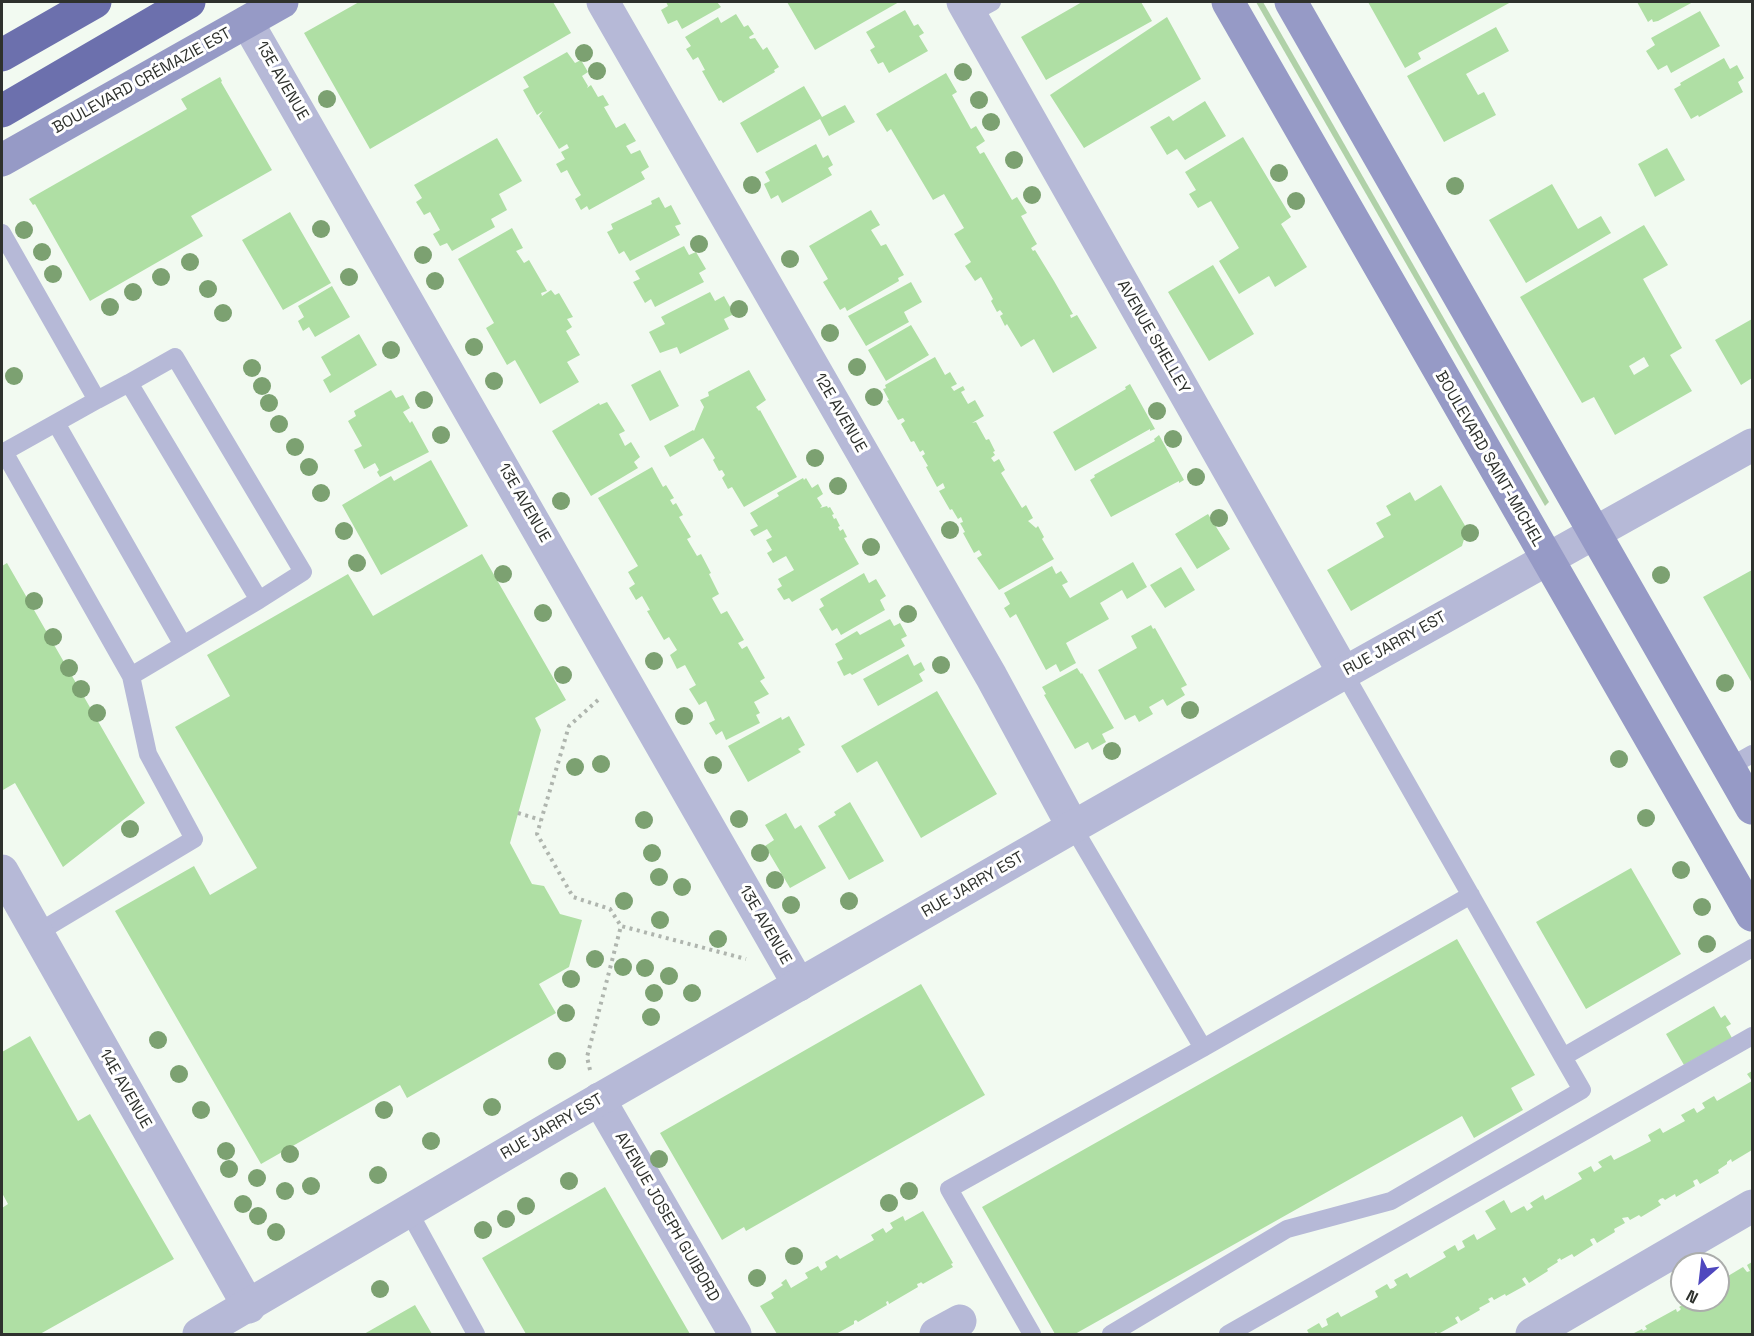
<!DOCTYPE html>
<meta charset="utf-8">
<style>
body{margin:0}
#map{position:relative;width:1754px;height:1336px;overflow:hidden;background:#f2faf1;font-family:"Space Grotesk",sans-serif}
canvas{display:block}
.frame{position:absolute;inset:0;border:3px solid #2e312d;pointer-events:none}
.north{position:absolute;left:1670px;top:1252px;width:60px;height:60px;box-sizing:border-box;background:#fff;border:2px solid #abadab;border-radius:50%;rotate:208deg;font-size:16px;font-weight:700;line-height:24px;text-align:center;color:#2e312d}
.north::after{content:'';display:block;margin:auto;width:21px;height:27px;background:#4f47be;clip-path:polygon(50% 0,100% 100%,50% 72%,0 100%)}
</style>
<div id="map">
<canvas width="1754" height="1336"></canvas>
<div class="frame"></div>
<div class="north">N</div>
</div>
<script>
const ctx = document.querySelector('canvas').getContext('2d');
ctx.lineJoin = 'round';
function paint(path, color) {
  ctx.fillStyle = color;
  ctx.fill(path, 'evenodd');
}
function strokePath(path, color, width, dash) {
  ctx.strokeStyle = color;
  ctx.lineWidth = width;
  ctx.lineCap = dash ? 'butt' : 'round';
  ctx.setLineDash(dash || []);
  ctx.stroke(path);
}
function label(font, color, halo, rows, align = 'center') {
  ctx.font = font + ' "Space Grotesk",sans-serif';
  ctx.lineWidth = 6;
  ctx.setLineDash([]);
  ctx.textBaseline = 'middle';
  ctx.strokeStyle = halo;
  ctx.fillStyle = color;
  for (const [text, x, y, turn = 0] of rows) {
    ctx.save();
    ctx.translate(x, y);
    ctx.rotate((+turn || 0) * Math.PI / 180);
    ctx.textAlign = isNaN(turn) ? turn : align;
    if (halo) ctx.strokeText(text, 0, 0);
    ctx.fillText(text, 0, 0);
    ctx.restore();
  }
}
paint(new Path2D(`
 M1256 2H1263L1549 502 1545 506Z`), '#b0d1a8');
paint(new Path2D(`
 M359 2H553L571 33 370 149 304 33Z
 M666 2H717L721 7 682 29 677 20 668 24 661 10 668 6Z
 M787 2H899L815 50Z
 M1082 2H1141L1152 21 1046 80 1021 37Z
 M1368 2H1511L1418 53 1421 59 1405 68Z
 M1637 2H1693L1658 21 1653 22 1652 19 1648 22Z
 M905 10 914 26 918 24 924 33 919 36 928 51 889 73 883 62 878 64 870 50 875 47 866 32Z
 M1700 11 1720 46 1671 73 1667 65 1658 70 1646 51 1655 45 1651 38Z
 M736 14 744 27 748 25 754 34 749 37 750 39 755 38 763 50 767 47 779 67 774 70 775 72 723 103 721 100 719 101 702 71 705 70 698 57 693 60 686 49 691 46 685 37 718 17 721 23Z
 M1167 17 1201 79 1084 148 1050 95Z
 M1496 27 1509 51 1466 74 1478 95 1484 92 1496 115 1444 142 1407 76Z
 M567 52 575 63 581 60 588 72 582 76 588 86 587 88 591 85 598 97 603 95 609 105 604 107 616 128 625 123 636 141 626 146 631 154 640 150 649 167 641 172 645 179 589 210 587 206 581 210 575 199 581 195 575 185 567 170 561 173 556 164 565 159 561 152 569 148 567 144 559 149 539 116 543 111 537 115 523 90 529 87 523 77Z
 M1724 58 1730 69 1737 65 1744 78 1738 82 1743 92 1699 117 1698 115 1691 119 1674 89 1681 85 1680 83Z
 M946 73 957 92 952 95 971 129 976 126 985 141 976 147 980 154 984 152 1012 200 1017 197 1027 213 1021 216 1037 244 1031 248 1033 251 1035 250 1054 281 1073 314 1070 315 1071 318 1077 315 1097 348 1053 373 1034 339 1021 347 1007 324 1005 326 1000 316 1003 314 1000 310 997 312 991 301 993 299 981 277 975 281 965 266 971 262 954 234 964 228 944 194 933 200 891 129 887 132 876 114Z
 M220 77 222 81 221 82 272 170 191 216 203 236 90 301 35 204 33 205 29 199 187 109 181 99Z
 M804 86 822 117 845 105 855 122 829 136 820 119 757 153 740 123Z
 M1205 101 1226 136 1185 160 1177 149 1167 155 1150 127 1169 116 1173 121Z
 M1243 137 1291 217 1281 224 1307 267 1275 287 1269 276 1239 294 1219 261 1239 248 1211 201 1198 208 1189 194 1196 190 1185 172Z
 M497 138 522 181 499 194 507 210 491 219 495 227 452 251 447 243 440 246 433 234 440 230 430 212 424 215 416 202 422 198 414 185Z
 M816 144 823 158 828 155 833 165 828 168 832 175 782 203 778 195 771 199 764 184 770 181 765 172Z
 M1667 148 1685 180 1655 197 1638 164Z
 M1552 184 1578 229 1601 216 1611 233 1526 283 1489 220Z
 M659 197 665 208 671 205 681 224 675 226 680 235 630 261 624 251 619 254 607 232 613 229 611 224 652 204 651 201Z
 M871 210 880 225 871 230 881 246 886 244 904 275 898 278 899 281 847 311 845 307 840 310 823 282 828 279 809 246Z
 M290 212 331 283 283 310 242 240Z
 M1644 225 1668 265 1643 279 1682 348 1670 355 1692 391 1615 435 1594 397 1582 403 1520 297ZM1644 357 1649 366 1634 375 1629 366Z
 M512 228 523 248 516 251 524 263 529 260 547 291 541 293 542 296 551 290 555 295 559 293 573 317 567 319 572 327 566 331 580 355 567 362 579 382 540 404 515 360 507 365 486 328 494 323 458 259Z
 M684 246 689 255 696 252 706 269 699 273 704 282 655 307 651 299 645 303 633 282 640 279 635 271Z
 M1213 265 1254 334 1209 361 1168 292Z
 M911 282 922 302 904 312 909 322 866 346 848 316Z
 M332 286 350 317 315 337 309 327 303 331 298 321 304 317 298 306Z
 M710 292 715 301 724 296 734 314 724 319 729 329 680 354 677 347 660 353 649 332 665 324 661 317Z
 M1752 319V378L1741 385 1715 340Z
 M911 325 929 355 886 381 868 350Z
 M359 334 377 365 330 393 323 380 331 375 321 357Z
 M935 357 945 375 950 372 957 384 951 387 954 391 963 386 965 390 961 392 968 404 975 400 984 416 972 423 976 422 986 440 989 439 995 451 993 452 995 455 991 458 994 462 999 459 1005 470 1001 473 1022 508 1026 505 1033 518 1028 521 1036 528 1038 526 1044 537 1042 539 1054 559 999 590 977 558 982 555 979 550 974 553 963 533 965 532 960 523 963 522 961 517 958 519 952 509 950 510 939 491 945 488 943 483 937 487 926 467 928 466 922 456 925 454 923 450 920 452 914 441 911 442 901 424 905 421 903 418 898 420 887 401 889 400 883 389 886 388 885 385Z
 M660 370 679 406 650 421 631 385Z
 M749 370 766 400 756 407 759 411 760 410 797 477 744 507 732 487 728 489 722 478 725 475 722 470 719 471 713 460 715 458 703 438 670 457 664 446 693 430 694 431 704 407 700 400 709 396 708 392Z
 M1130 384 1155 429 1150 431V429L1075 471 1053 432 1126 389 1125 387Z
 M391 390 396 398 403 395 410 408 403 412 410 423 412 421 429 452 380 477 377 472 379 470 375 463 364 469 354 450 362 446 348 421 356 416 354 411Z
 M607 402 625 431 619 434 625 446 631 442 640 457 634 462 638 468 591 496 552 431 599 403 600 405Z
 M1159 435 1184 480 1179 483V481L1111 517 1090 480 1095 477 1094 475 1155 441 1154 439Z
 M431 460 468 526 381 575 342 505 391 476 394 481Z
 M652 467 663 487 666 485 674 498 670 500 673 505 676 503 683 515 679 517 691 537 687 539 697 556 701 554 711 573 709 574 719 594 712 598 721 614 727 611 744 640 738 643 742 649 747 646 765 678 760 681 769 694 754 702 760 713 756 715 760 723 726 740 722 731 716 735 709 723 715 720 706 701 699 705 689 689 696 685 685 665 677 669 670 655 677 650 669 637 664 640 647 611 650 610 642 596 636 600 629 588 635 584 628 572 638 566 598 498Z
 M803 478 804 480 806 478 812 488 818 484 823 494 817 498 822 506 820 508 827 506 828 508 830 507 834 514 832 515 834 519 836 518 840 526 838 527 840 531 843 529 847 537 844 538 859 564 792 602 789 598 784 600 777 589 782 586 778 579 794 570 786 556 773 563 767 553 772 550 766 540 772 537 767 529 754 536 750 530 758 526 750 513 779 496 777 493Z
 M1441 485 1467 529 1462 546 1351 611 1327 570 1384 537 1376 523 1391 515 1386 506 1410 492 1415 501Z
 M1208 514 1230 549 1197 569 1175 534Z
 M482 554 566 700 535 718 541 730 510 843 532 884 544 886 560 914 582 920 569 967 539 984 556 1013 407 1098 400 1085 261 1164 115 911 194 866 210 895 257 868 175 727 230 696 207 655 348 574 373 616Z
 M1133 562 1147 587 1127 599 1122 590 1100 603 1109 619 1066 643 1076 663 1060 672 1056 664 1046 670 1016 614 1010 618 1004 608 1010 604 1004 593 1052 566 1056 574 1061 571 1068 582 1062 585 1070 598Z
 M7 563 145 803 63 867 15 783 3 790 2 787V566Z
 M1181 567 1195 590 1165 608 1150 585Z
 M1752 570V683L1703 597Z
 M864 573 869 583 876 579 886 596 880 600 885 610 841 635 837 628 832 631 819 609 824 606 820 599Z
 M890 619 894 626 900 623 907 636 901 639 905 646 852 675 850 673 844 676 837 662 843 659 835 644 857 631 860 635Z
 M1151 625 1153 629 1155 628 1187 685 1181 688 1185 695 1167 706 1163 699 1149 707 1153 714 1139 722 1135 715 1125 720 1098 670 1137 648 1131 636Z
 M908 654 914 666 921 662 925 670 919 674 923 681 878 706 863 679Z
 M1077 668 1081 674 1082 673 1114 728 1102 734 1106 742 1092 750 1088 742 1075 749 1044 695 1046 694 1042 687Z
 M937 691 997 794 921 838 877 761 857 773 841 746Z
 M789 716 805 745 798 749 801 752 748 782 728 746 781 717 782 720Z
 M850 802 884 861 849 880 818 826 836 815 834 812Z
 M786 813 795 829 801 825 826 868 790 888 765 846 774 840 765 825Z
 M1631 868 1681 954 1586 1009 1536 922Z
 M1457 939 1535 1075 1511 1088 1523 1110 1474 1138 1462 1116 1075 1334H1055L982 1207Z
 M921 984 985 1095 746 1231 744 1227 722 1240 660 1133Z
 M1714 1006 1721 1018 1725 1015 1731 1024 1726 1027 1732 1038 1684 1065 1666 1034Z
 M30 1036 78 1121 90 1114 174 1259 40 1334H2V1208L8 1204 2 1193V1052Z
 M1752 1071V1150L1732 1162 1731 1159 1727 1162V1164L1718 1170 1719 1173 1700 1184 1697 1179 1693 1181 1695 1186 1676 1197 1675 1194 1665 1200 1663 1198 1660 1199 1658 1201 1661 1205 1641 1217 1639 1215 1630 1220 1628 1217 1622 1218 1625 1223 1614 1229 1615 1232 1597 1243 1594 1238 1591 1239 1590 1240 1593 1245 1574 1257 1572 1254 1561 1260 1560 1258 1557 1260 1558 1262 1547 1269 1548 1271 1529 1283 1525 1277 1522 1279 1526 1285 1506 1296 1505 1294 1494 1300 1492 1297 1488 1299 1490 1302 1479 1308 1480 1310 1461 1321 1458 1316 1455 1318 1458 1323 1438 1334 1436 1332 1433 1334H1309L1307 1330 1319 1323 1322 1328 1328 1325 1326 1319 1338 1312 1341 1317 1378 1297 1375 1291 1387 1284 1390 1289 1393 1288 1397 1285 1394 1280 1407 1273 1410 1278 1446 1257 1443 1252 1455 1245 1458 1251 1465 1247 1462 1241 1474 1234 1477 1240 1496 1229 1485 1211 1504 1200 1511 1213 1524 1206 1527 1211 1533 1207 1530 1203 1543 1195 1545 1200 1582 1179 1578 1173 1591 1166 1594 1172 1602 1167 1598 1162 1611 1155 1614 1160 1632 1151 1651 1141 1648 1135 1660 1128 1663 1133 1685 1121 1681 1115 1694 1108 1697 1113 1705 1108 1702 1103 1714 1096 1717 1101 1752 1081 1747 1074Z
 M605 1187 690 1334H526L482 1258Z
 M923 1211 953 1263 951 1264 953 1267 923 1284 921 1282 920 1283 917 1284 918 1287 889 1304 888 1301 886 1302 887 1305 858 1322 856 1320 854 1321V1324L836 1334H777L760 1306 774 1298 771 1293 783 1285 781 1283 786 1279 791 1288 808 1278 805 1273 818 1266 821 1271 827 1267 825 1262 837 1255 840 1259 856 1250 874 1240 871 1235 883 1228 886 1233 893 1228 890 1223 903 1216 905 1221Z
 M1752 1262V1334H1632L1642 1329 1643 1331 1647 1329 1645 1326 1676 1309 1677 1312 1679 1311 1681 1309 1679 1307 1691 1300H1718V1285L1725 1281 1723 1279 1743 1267 1747 1272 1750 1271 1747 1265Z
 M415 1305 432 1334H364Z`), '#afdfa4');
strokePath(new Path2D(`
 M598 700 569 726 537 834 573 897 610 909 621 926
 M518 813 541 820
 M590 1070 587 1057 621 926 746 959`), '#afb5ae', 4, [3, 4.5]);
strokePath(new Path2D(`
 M970 14 992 2
 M2 233 97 400 4 452 131 676 259 600 129 383 97 400
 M129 383 175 357 303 572 259 600
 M56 423 183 645
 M1344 673 1563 1057 1752 948
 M1729 767 1752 754
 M1073 827 1203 1048
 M37 933 194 839 148 754 131 676
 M409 1212 476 1334
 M1032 1334 949 1189 1203 1048 1471 895
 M1111 1334 1287 1229 1391 1201 1582 1090 1563 1057
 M1228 1334 1752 1036`), '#b6b9d7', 18);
strokePath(new Path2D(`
 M603 2 991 676 1073 827
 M963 2 1344 673
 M247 22 799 985
 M2 871 249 1307
 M599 1099 735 1334
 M936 1334 960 1321
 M1532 1334 1752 1206`), '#b6b9d7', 33);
strokePath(new Path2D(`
 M199 1334 560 1122 1073 827 1344 673 1752 445`), '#b6b9d7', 33);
strokePath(new Path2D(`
 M1228 2 1752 915
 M1291 2 1752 808
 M2 160 282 2`), '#969ac6', 33);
strokePath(new Path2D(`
 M2 55 95 2
 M2 111 189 2`), '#6c70ad', 33);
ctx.fillStyle = '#7ca171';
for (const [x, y] of [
 [584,53],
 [597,71],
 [963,72],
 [327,99],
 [979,100],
 [991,122],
 [1014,160],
 [1279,173],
 [752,185],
 [1455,186],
 [1032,195],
 [1296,201],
 [321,229],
 [24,230],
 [699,244],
 [42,252],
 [423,255],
 [790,259],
 [190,262],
 [53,274],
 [161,277],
 [349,277],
 [435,281],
 [208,289],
 [133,292],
 [110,307],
 [739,309],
 [223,313],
 [830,333],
 [474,347],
 [391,350],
 [857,367],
 [252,368],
 [14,376],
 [494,381],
 [262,386],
 [874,397],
 [424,400],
 [269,403],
 [1157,411],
 [279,424],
 [441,435],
 [1173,439],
 [295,447],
 [815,458],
 [309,467],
 [1196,477],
 [838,486],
 [321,493],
 [561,501],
 [1219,518],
 [950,530],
 [344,531],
 [1470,533],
 [871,547],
 [357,563],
 [503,574],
 [1661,575],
 [34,601],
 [543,613],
 [908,614],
 [53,637],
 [654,661],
 [941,665],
 [69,668],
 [563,675],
 [1725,683],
 [81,689],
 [1190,710],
 [97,713],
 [684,716],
 [1112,751],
 [1619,759],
 [601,764],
 [713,765],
 [575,767],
 [1646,818],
 [739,819],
 [644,820],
 [130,829],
 [652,853],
 [760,853],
 [1681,870],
 [659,877],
 [775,880],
 [682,887],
 [624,901],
 [849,901],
 [791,905],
 [1702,907],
 [660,920],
 [718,939],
 [1707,944],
 [595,959],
 [623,967],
 [645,968],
 [669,976],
 [571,979],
 [654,993],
 [692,993],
 [566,1013],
 [651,1017],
 [158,1040],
 [557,1061],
 [179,1074],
 [492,1107],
 [201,1110],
 [384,1110],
 [431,1141],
 [226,1151],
 [290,1154],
 [659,1159],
 [229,1169],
 [378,1175],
 [257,1178],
 [569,1181],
 [311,1186],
 [285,1191],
 [909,1191],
 [889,1203],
 [243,1204],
 [526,1206],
 [258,1216],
 [506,1219],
 [483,1230],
 [276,1232],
 [794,1256],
 [757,1278],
 [380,1289]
]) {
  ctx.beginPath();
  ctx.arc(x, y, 9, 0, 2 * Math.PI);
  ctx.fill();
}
label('16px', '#2e312d', '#fff', [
 ["BOULEVARD CRÉMAZIE EST",142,81,-29],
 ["13E AVENUE",282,81,60],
 ["AVENUE SHELLEY",1153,337,60],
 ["12E AVENUE",840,413,60],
 ["BOULEVARD SAINT-MICHEL",1489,459,60],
 ["13E AVENUE",524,503,60],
 ["RUE JARRY EST",1395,644,-29],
 ["RUE JARRY EST",973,885,-30],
 ["13E AVENUE",765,925,60],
 ["14E AVENUE",125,1089,60],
 ["RUE JARRY EST",552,1127,-30],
 ["AVENUE JOSEPH GUIBORD",667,1217,60]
]);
</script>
